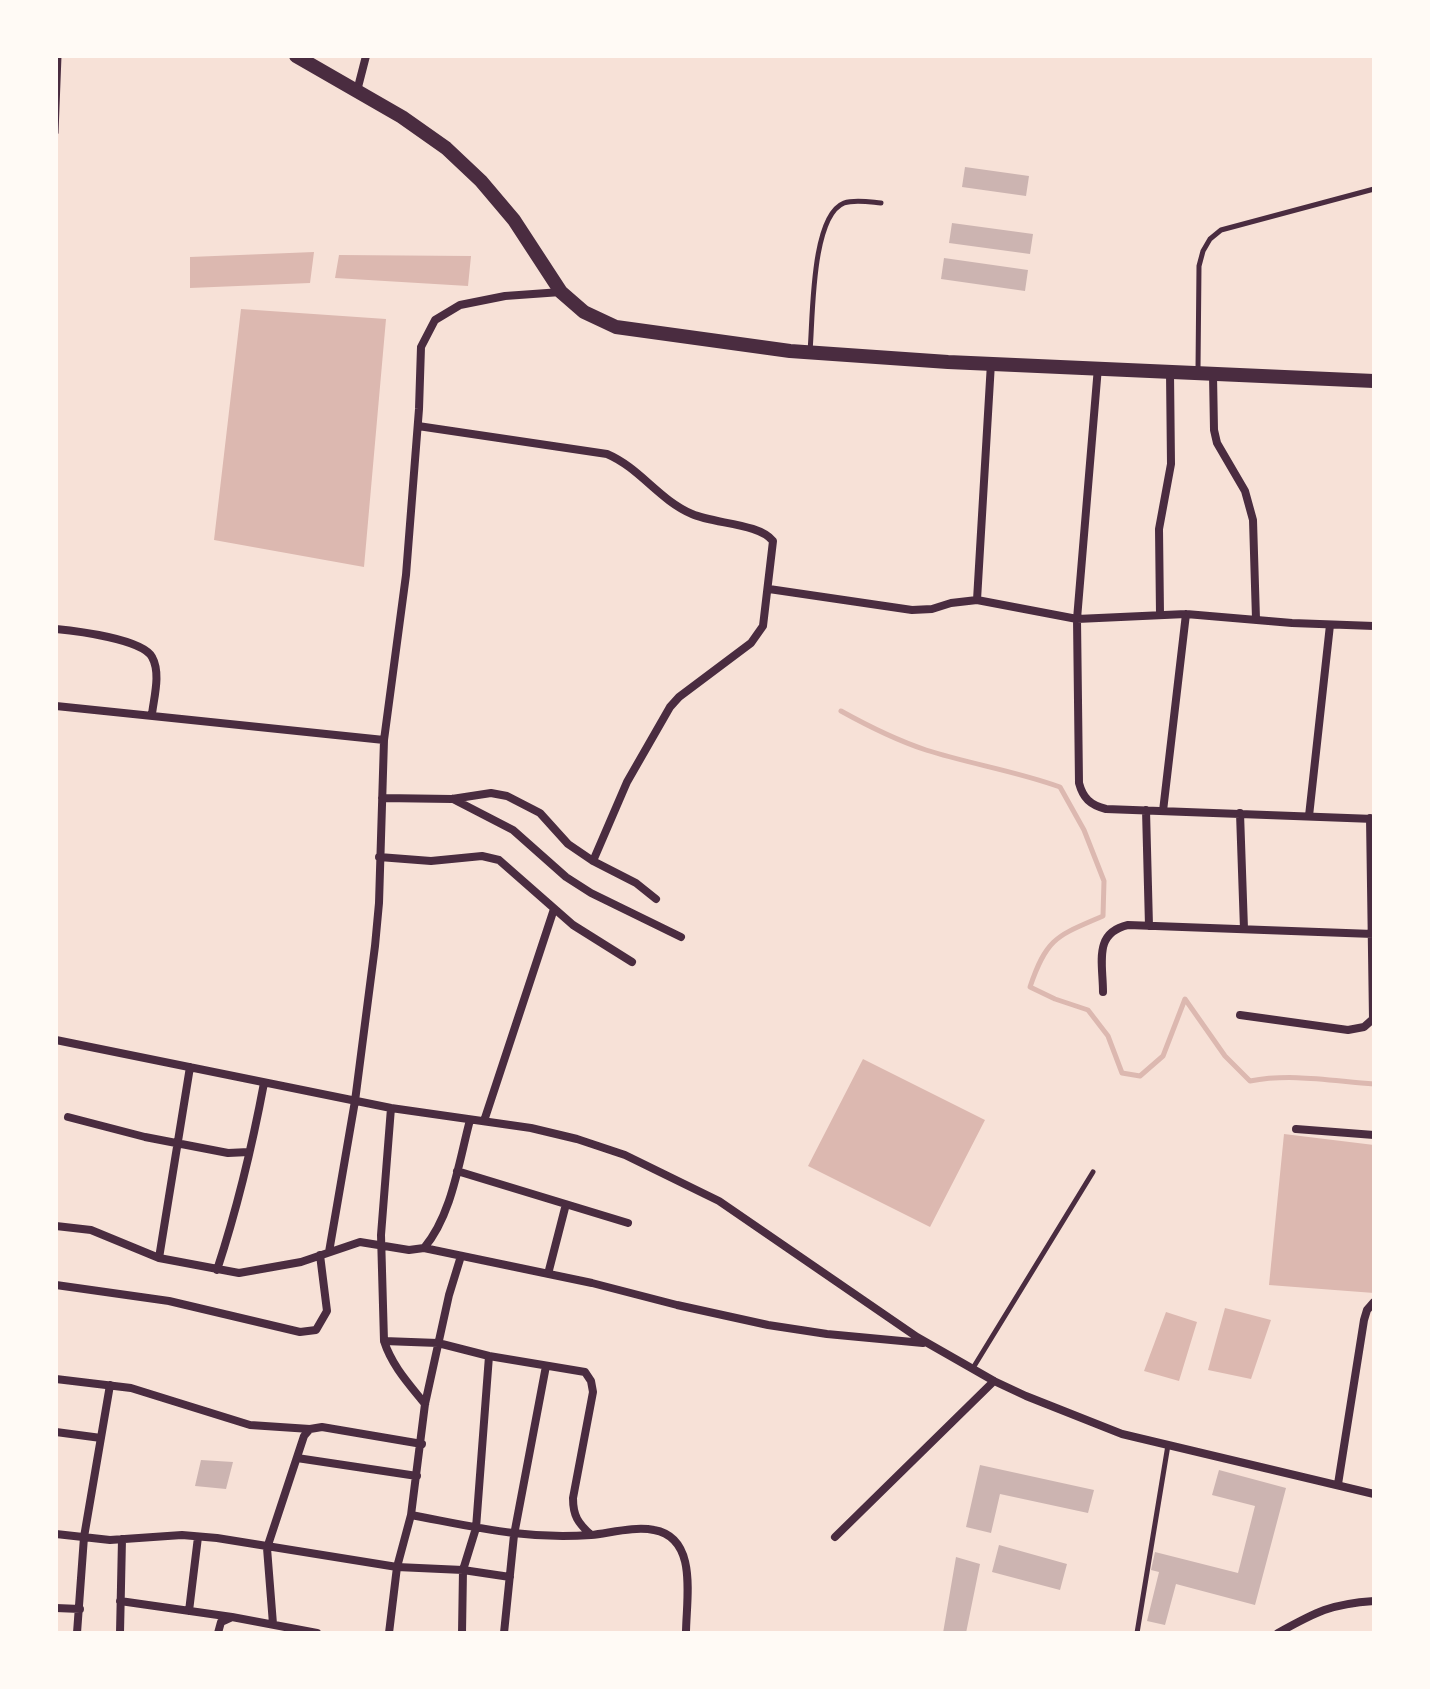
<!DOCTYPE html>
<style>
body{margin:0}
#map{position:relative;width:1430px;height:1689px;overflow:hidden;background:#f7e1d7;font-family:Ubuntu,sans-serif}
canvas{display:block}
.frame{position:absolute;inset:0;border:58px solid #fffaf5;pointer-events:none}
</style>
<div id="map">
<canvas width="1430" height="1689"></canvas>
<div class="frame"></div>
</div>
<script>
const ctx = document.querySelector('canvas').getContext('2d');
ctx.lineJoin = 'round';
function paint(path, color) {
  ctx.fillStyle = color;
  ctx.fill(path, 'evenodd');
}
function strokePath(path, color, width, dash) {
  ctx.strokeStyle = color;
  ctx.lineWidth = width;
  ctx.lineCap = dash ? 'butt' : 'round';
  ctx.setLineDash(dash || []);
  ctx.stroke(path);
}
paint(new Path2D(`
 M314 252 310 283 190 288V257Z
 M339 255 471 256 468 286 335 278Z
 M241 309 386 319 364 567 214 540Z
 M863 1059 985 1120 930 1227 808 1166Z
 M1284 1134 1374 1145V1293L1269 1285Z
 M1225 1308 1271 1320 1251 1379 1208 1370Z
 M1166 1312 1197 1322 1179 1381 1144 1371Z`), '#dcb8b0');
strokePath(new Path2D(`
 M841 711C868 726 896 740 926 750 970 764 1016 771 1060 787L1084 830 1104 881 1103 916C1057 936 1047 937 1030 987L1055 999 1088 1010 1108 1036 1122 1073 1140 1076 1163 1056 1185 999 1225 1056 1250 1081C1292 1073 1332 1081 1374 1084`), '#dcb8b0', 5);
paint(new Path2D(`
 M965 167 1029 176 1026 196 962 187Z
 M952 223 1033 234 1030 254 949 243Z
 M944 258 1028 270 1025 291 941 279Z
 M201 1460 233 1462 226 1489 195 1486Z
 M980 1465 1094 1490 1088 1513 1000 1494 991 1533 966 1527Z
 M1219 1470 1286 1488 1255 1605 1176 1584 1165 1625 1147 1621 1159 1572 1151 1570 1155 1552 1238 1573 1255 1506 1212 1495Z
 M999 1545 1067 1564 1060 1590 992 1572Z
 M956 1557 980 1564 966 1633H943Z`), '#ccb4b1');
strokePath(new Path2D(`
 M56 133 59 56
 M810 351C813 319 811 216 844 203 855 199 870 202 881 203
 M1198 369 1199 266 1203 251 1210 239 1221 230 1374 189
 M973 1368 1093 1172
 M1137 1633 1168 1445`), '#4a2c40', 5);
strokePath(new Path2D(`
 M357 91 366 56
 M1098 367 1077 619 1079 783C1083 798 1090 805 1106 809L1374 819
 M1213 375 1214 430 1217 443 1245 491 1253 520 1256 619
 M418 426 607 454C640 468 659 500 692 514 714 524 759 523 773 541L763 626 751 643 679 697 670 707 627 782 593 861
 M769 589 912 610 932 609 951 603 977 600 1077 619 1186 614 1292 623 1374 626
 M977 600 991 363
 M1160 614 1159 529 1171 464 1170 373
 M56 629C77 631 142 639 152 657 161 673 154 697 152 714
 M56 706 384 740
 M382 798 452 799 491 793 507 796 540 813 568 844 593 861 636 883 656 899
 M453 799 513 830 566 877 591 893 681 937
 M1146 810 1149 926
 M1163 811 1186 614
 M1240 813 1244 929
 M1309 816 1330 625
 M379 857 431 861 482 856 499 860 573 925 632 962
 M1103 992C1103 963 1093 933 1128 925L1373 934
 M1240 1015 1348 1030 1364 1027 1373 1019 1370 818
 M56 1040 391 1108 531 1128 577 1139 625 1155 719 1201 917 1337 994 1381 1026 1396 1122 1434 1374 1494
 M391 1108 381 1235 384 1341C392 1366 409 1384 425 1404
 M68 1117 145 1137 228 1153 249 1152
 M484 1121 554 909
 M1296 1129 1374 1135
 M457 1171 628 1223
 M56 1226 91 1230 159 1258 239 1273 301 1262 360 1242 409 1250 424 1248C452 1215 459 1161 470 1120
 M424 1248 592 1283 677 1305 768 1325 827 1334 923 1343
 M329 1252 355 1101 375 946 379 903 384 740 406 575 419 409 421 347 435 320 460 305 505 296 561 292
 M159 1258 190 1067
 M217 1270C237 1209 252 1147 264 1083
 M548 1274 566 1204
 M56 1285 169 1301 300 1332 316 1330 327 1311 320 1255
 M384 1341 438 1343 489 1356 585 1372 591 1381 593 1392 573 1498C573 1516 578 1523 591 1535 610 1533 635 1526 654 1530 699 1538 686 1600 686 1633
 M56 1379 131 1388 250 1425 310 1429
 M56 1432 101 1438
 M297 1458 417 1476
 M1338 1484 1364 1320 1367 1310 1374 1302
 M411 1515C475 1527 525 1540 591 1535
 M56 1534 110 1540 182 1535 217 1538 397 1567 463 1570 510 1577
 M835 1537 994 1381
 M120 1601 232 1617
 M56 1608 80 1609
 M189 1611 198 1537
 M273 1624 267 1548 304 1436 310 1429 322 1427 422 1444
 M77 1633 84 1537 110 1385
 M120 1633 122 1539
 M218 1633 221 1622 232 1617 317 1633
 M389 1633 397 1567 411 1515 425 1404 449 1295 461 1256
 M462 1633 463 1570 476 1528 489 1356
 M504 1633 514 1535 546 1366
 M1278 1633C1316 1612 1330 1604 1374 1601`), '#4a2c40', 8);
strokePath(new Path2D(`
 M296 56 402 117 446 148 481 181 514 220 561 292 584 312 616 327 790 351 948 362 1374 381`), '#4a2c40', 14);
</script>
